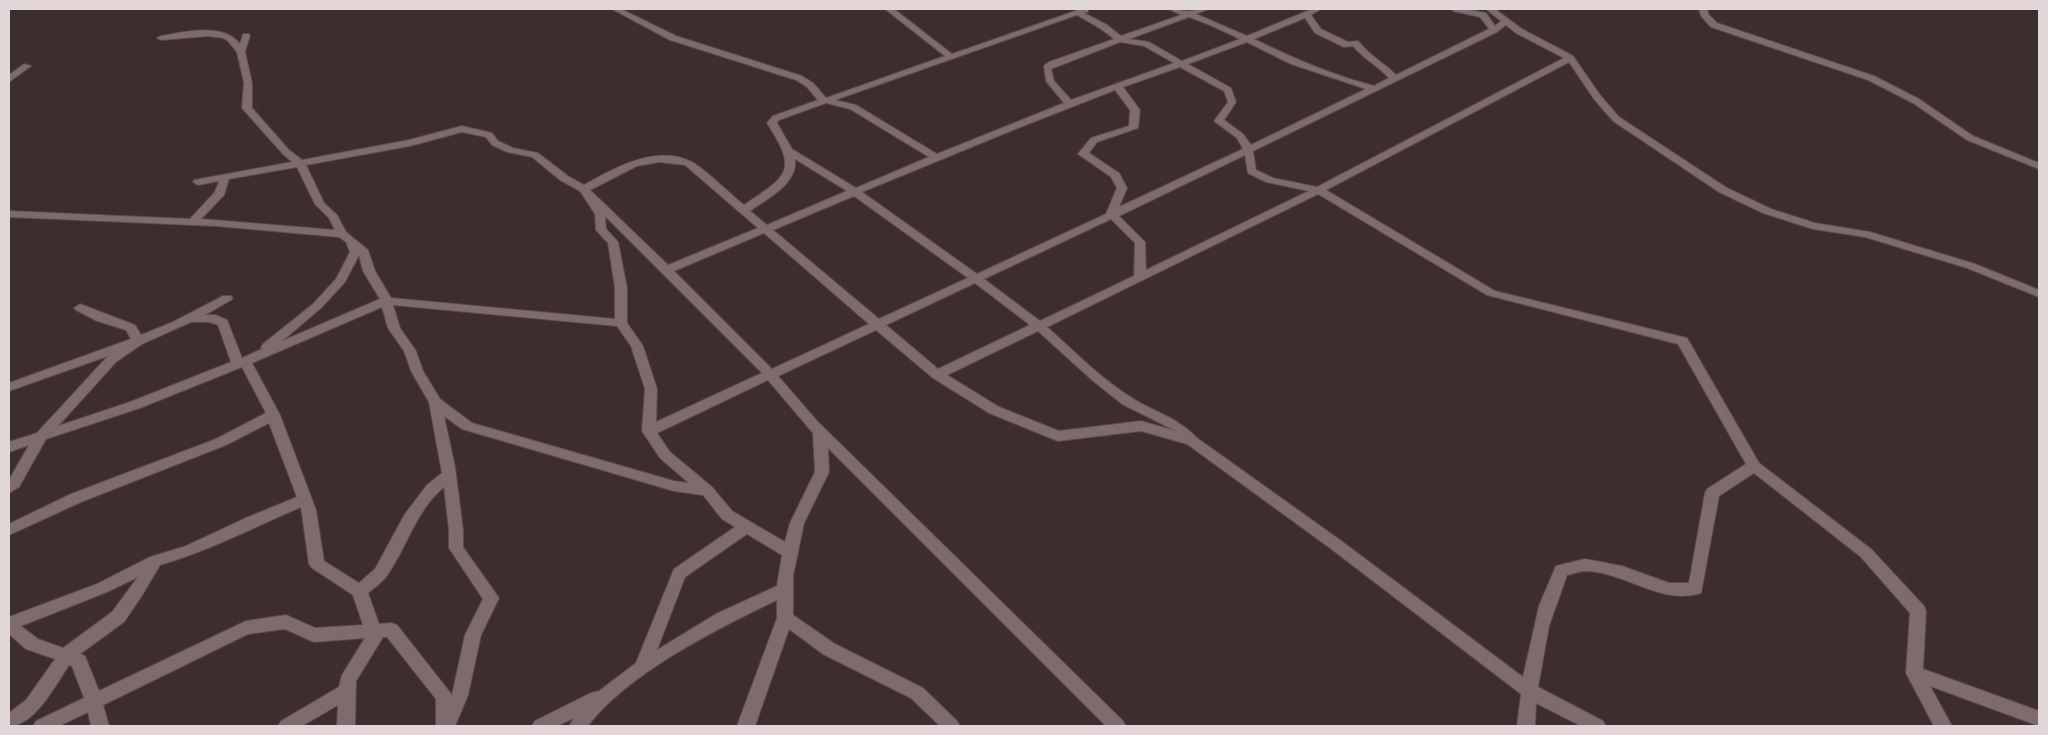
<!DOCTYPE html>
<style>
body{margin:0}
#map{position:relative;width:2048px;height:735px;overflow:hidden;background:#3e2d2f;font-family:"DM Sans",sans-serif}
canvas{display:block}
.frame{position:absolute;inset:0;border:10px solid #e1d6d8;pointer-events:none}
</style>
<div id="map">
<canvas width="2048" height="735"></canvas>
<div class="frame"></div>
</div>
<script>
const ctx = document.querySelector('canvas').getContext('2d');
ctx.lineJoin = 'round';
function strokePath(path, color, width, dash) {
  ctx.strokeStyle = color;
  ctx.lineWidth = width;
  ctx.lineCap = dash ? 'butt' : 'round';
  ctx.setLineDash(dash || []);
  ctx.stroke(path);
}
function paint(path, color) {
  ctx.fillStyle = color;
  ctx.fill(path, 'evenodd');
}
const minor = new Path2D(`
 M612 9H621L676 36 802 76 813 83 826 98 945 56 885 9H894L952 54 1081 9H1088V12L1084 13 1107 25 1121 36 1181 15 1169 9C1176 9 1185 12 1191 11 1197 10 1201 9 1208 9L1196 14 1247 36 1312 9H1321L1311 15 1321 29 1348 42 1358 41C1369 55 1384 63 1396 75L1489 29 1480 17 1453 11 1452 9H1465L1486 13 1495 26 1501 21 1486 9H1495L1522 29 1573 56 1600 95 1619 117 1727 188 1771 209 1815 223 1870 232 1975 264 2039 290V297L1967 268 1865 237 1813 229 1763 213 1719 192 1613 121 1594 99 1569 62 1326 190 1495 291 1687 338 1759 463 1871 549 1924 606 1926 611 1923 669 2039 711V726L1930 686 1952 726H1934L1906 673 1910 613 1861 557 1754 473 1719 496 1701 593C1662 606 1625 572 1586 571 1580 571 1573 574 1567 575L1549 626 1538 687 1603 721 1606 726H1581L1536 703 1535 726H1517L1521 694 1330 548 1187 444 1141 431 1058 441 1053 439 989 413 933 378 876 330 778 376 817 421 1123 721 1126 726H1106L828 448 829 472 804 523 793 576V615L835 644 923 688 957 721 960 726H940L911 698 823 654 789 629 755 726H737L777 618V600C718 628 627 674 588 726H569L574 718 557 726H532L535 721 591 693 599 691 636 663 674 569 735 527 722 519 703 495 674 491 462 429 444 416 455 467 463 530V547L499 598 481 635 468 695 455 726H436V699L387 637H383L356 681 355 726H337L338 705 302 726H278L281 721 339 687 342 675 365 638 314 642 285 629 248 634 103 705 109 726H91L88 712 59 726H33L36 721 84 698 72 666 69 665C56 684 35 726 9 726V713L26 700 55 659 26 649 9 634V617L97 584 150 557 186 546 246 518 297 497 269 423 226 445 81 502 9 535V524L71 494 216 439 266 413 242 367 140 408 46 439 19 487 9 493V480L29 445 9 452V442L37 433 108 356 9 391V383L131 339 126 330 97 321 76 310 74 308 80 304 135 325 141 335 173 322 223 296H231L233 298 231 300 205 315H215L227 320 242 358 262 349 261 347 263 344 313 304 336 279 350 252 346 242 339 237 216 226 9 217V211L190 219 215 192 219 181 198 185 193 182 194 180 292 162 283 154 242 108 244 83 237 52 228 41 223 38 208 36 161 40 157 38 161 36C184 32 223 22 240 44L243 34H249L250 36 245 52 252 83V108L289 150 302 160 409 140 462 126 492 133 498 141 513 148 538 153 568 176 584 185C614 168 655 145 690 161 702 166 732 196 744 205 787 176 799 172 767 123L773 116 818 100 807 87 796 80 670 40ZM1077 15 1101 29 1114 39 1049 62 1044 66 1046 81 1064 103 937 154 856 105 835 100ZM1189 17 1210 25 1240 39 1182 61 1149 42 1129 39ZM1305 18 1315 33 1344 47 1353 46C1364 59 1378 66 1389 78L1374 86C1332 75 1292 58 1254 39ZM1506 25 1516 33 1564 58 1317 187 1273 178 1256 170 1253 151 1497 32ZM1120 42 1144 46 1174 63 1071 100 1054 81 1051 69ZM1247 42 1291 64 1366 89 1251 145 1243 134 1224 120 1236 102 1231 88 1188 64ZM1180 67 1224 91 1228 102 1214 121 1237 138 1243 149 1119 207 1127 188 1119 173 1089 153 1097 142 1138 128 1140 110 1123 87ZM1115 90 1130 110 1129 126 1091 138 1078 154 1111 177 1117 188 1106 214 977 274 862 192 1013 130ZM826 103 850 109 929 157 856 188 792 149 777 123 779 120ZM462 132 486 137 492 145 507 152 532 157 560 180 580 191 595 214 596 230 608 243 615 288V319L391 298 375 271 368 250 346 232 337 215 324 203 306 165 410 146ZM1245 155 1248 173 1266 182 1309 191 1146 270 1145 242 1119 216ZM795 159 847 191 767 225 750 211C768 198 798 184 795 159ZM659 162 685 165 758 228 668 265 590 190 637 166ZM297 167 315 204 329 218 335 230 201 219 224 195 229 179ZM1318 194 1487 295 1678 344 1746 464 1707 489 1705 493 1689 583H1669L1622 566 1585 559 1556 566 1539 606 1523 677 1340 540 1197 438C1177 417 1156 413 1132 398 1101 379 1074 351 1047 327ZM854 196 968 278 879 319 773 230ZM605 216 762 373 656 422 657 389 643 346 627 323V288L618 242 606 229ZM1111 219 1135 243 1134 276 1040 321 984 279ZM764 233 869 324 772 369 674 271ZM359 255 363 271 380 299 282 341 321 308 345 282ZM975 283 1030 325 938 369 886 325ZM393 305 617 326 631 346 645 389 642 431 660 458 689 483 674 481 472 423 440 399 423 371 416 351 400 328ZM382 307 388 328 404 351 411 371 429 402 442 473 427 485 405 514 375 569 359 583 324 561 316 510 280 415 252 363ZM191 322H209L218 325 231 362 130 402 58 426 116 362 142 344ZM1038 331 1092 380 1122 404 1176 431 1141 421 1059 431 999 407 947 375ZM768 380 813 433 815 472 790 523 785 542 732 511 712 487 670 452 657 433ZM444 487 449 530V548L483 599 465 635 452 695 397 625 391 623 379 624 368 593C374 588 381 583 386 577 407 548 415 511 444 487ZM301 507 309 564 312 568 353 595 363 625 315 628 286 615 246 621 99 691 85 656 80 654 124 622 141 597 160 565C209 551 254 527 301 507ZM747 534 782 555 777 586 716 614 657 650 685 577ZM138 577 112 612 63 648 38 639 21 626 107 592Z
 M1699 9H1707L1709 15 1717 23 1874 76 1919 99 1973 136 2039 163V169L1967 140 1913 103 1868 80 1711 27 1701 16Z
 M24 64 31 66 9 82V75Z`);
strokePath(minor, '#594b4e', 2);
paint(minor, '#7e6b6d');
</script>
